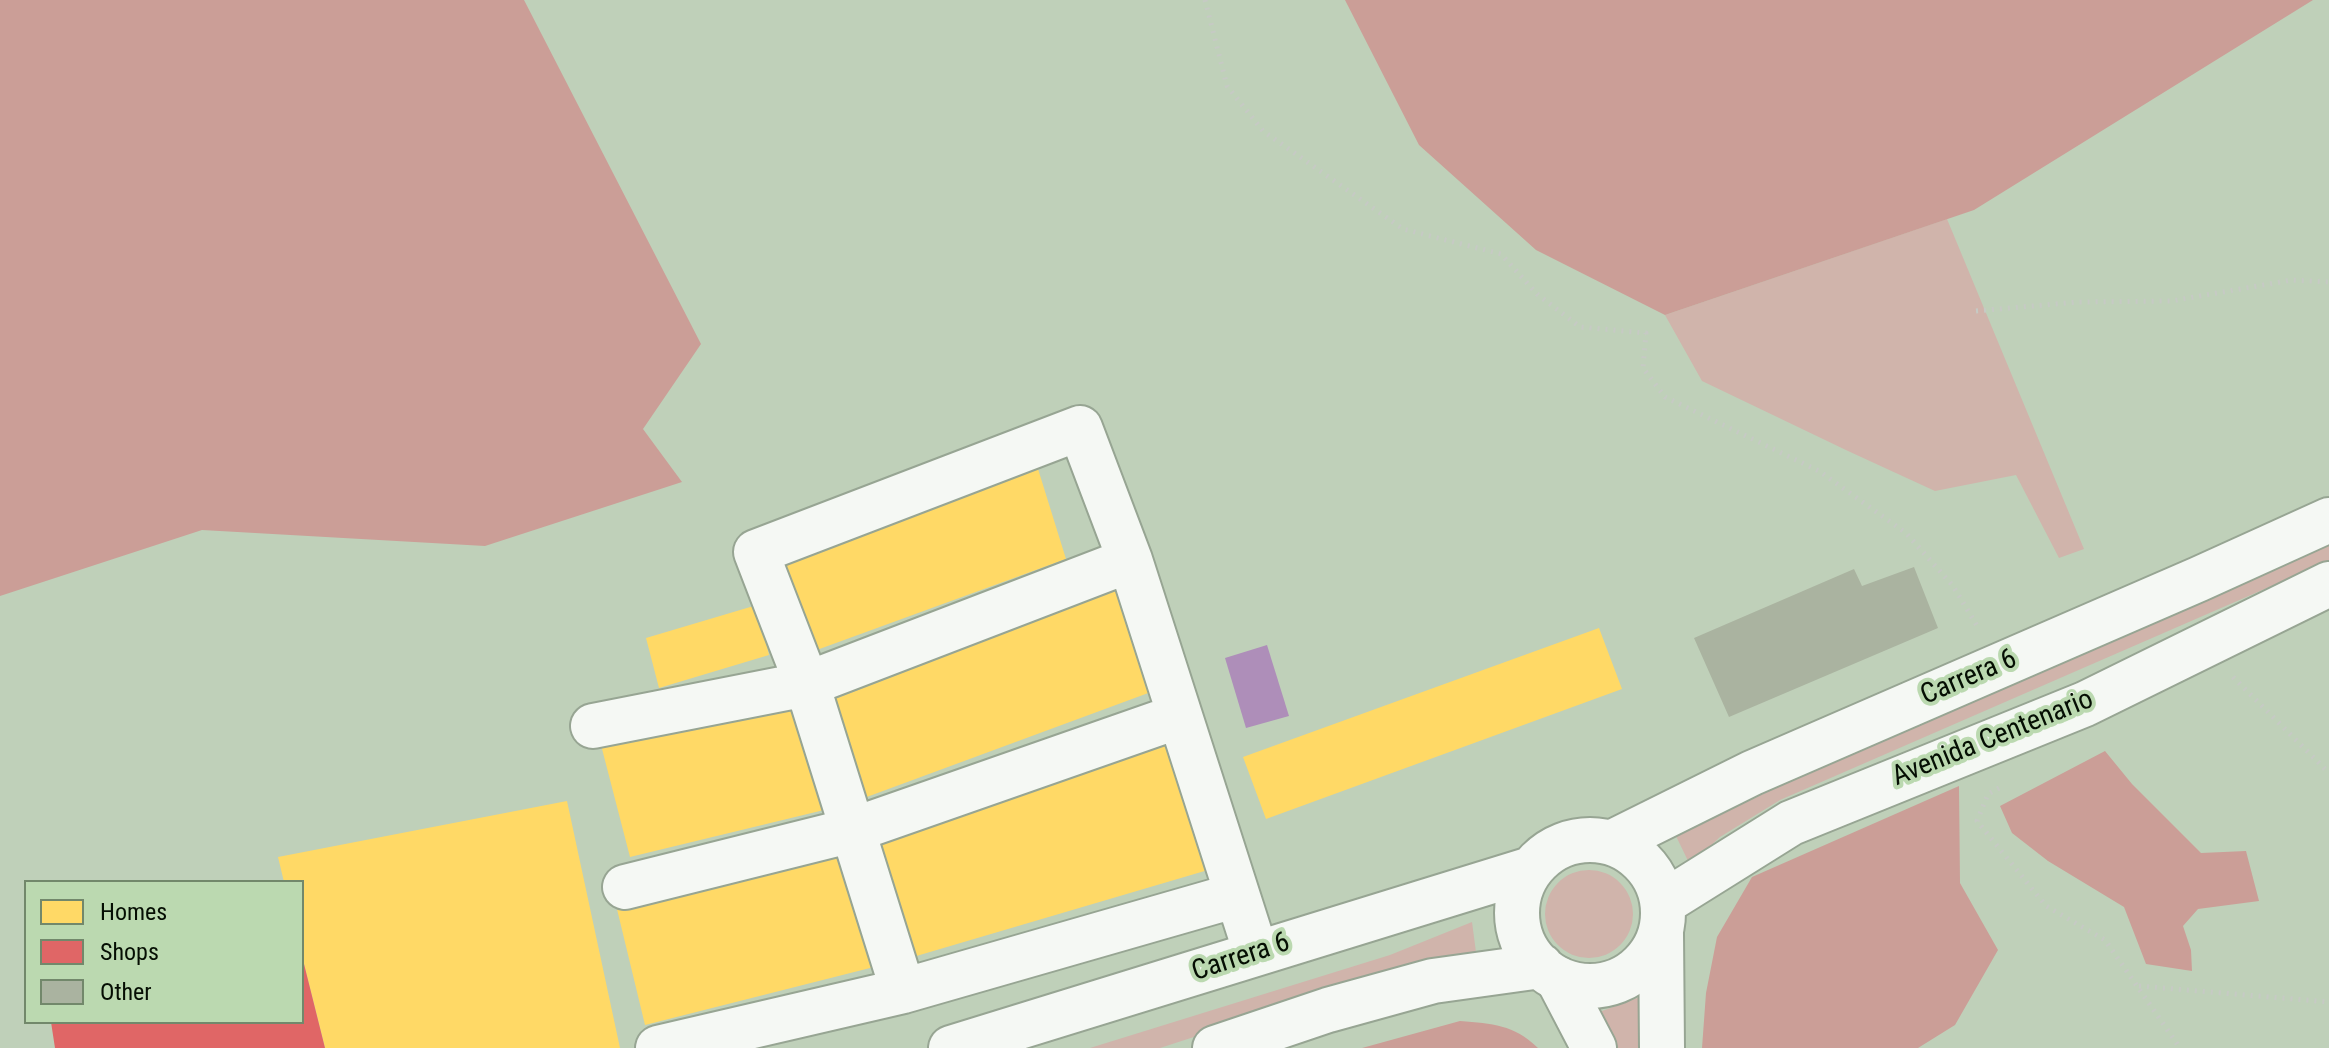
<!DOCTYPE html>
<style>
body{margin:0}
#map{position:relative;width:2329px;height:1048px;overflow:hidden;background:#bfd0b9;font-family:"Roboto Condensed",sans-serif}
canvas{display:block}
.legend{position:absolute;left:24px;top:880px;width:280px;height:144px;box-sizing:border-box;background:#bbd9b0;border:2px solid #72886b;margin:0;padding:10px 14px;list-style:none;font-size:24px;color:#050e03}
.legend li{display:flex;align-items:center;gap:16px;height:40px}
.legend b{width:40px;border:2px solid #72886b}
</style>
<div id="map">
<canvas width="2329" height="1048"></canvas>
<ul class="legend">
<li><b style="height:22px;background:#ffd966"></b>Homes</li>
<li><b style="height:22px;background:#e06666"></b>Shops</li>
<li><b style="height:22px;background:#aab3a0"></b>Other</li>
</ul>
</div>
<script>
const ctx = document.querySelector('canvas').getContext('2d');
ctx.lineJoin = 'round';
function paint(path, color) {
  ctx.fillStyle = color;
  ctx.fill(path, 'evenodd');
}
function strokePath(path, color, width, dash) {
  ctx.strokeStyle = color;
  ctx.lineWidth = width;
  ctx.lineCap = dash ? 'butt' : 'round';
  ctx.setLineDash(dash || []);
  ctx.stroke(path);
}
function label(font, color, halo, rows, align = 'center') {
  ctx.font = font + ' "Roboto Condensed",sans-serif';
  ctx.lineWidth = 8;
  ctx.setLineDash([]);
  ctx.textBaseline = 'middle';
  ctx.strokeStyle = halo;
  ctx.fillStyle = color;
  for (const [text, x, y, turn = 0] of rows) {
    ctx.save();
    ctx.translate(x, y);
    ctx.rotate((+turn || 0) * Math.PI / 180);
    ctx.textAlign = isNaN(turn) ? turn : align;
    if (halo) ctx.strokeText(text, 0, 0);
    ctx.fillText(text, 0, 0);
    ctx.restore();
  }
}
paint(new Path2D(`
 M1947 219 2084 549 2059 558 2016 475 1935 491 1848 451 1702 381 1665 315Z
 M2329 544V561L1780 800 1720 837 1690 865 1676 836 1792 780Z
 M1545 914a44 44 0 1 1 88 0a44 44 0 1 1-88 0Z
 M1472 922 1477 960 1394 972 1160 1048H1090L1390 955Z
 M1648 994 1643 1048H1613L1594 1014Z`), '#d0b4ab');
paint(new Path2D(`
 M0 0H524L701 344 643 429 682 482 485 546 202 530 0 596Z
 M1345 0H2313L1974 210 1665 315 1536 250 1419 145Z
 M2105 751 2132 784 2201 853 2246 851 2259 901 2198 909 2183 926 2191 950 2192 971 2146 964 2124 907 2048 861 2012 833 2000 806Z
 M1959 786 1960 883 1998 950 1955 1025 1918 1048H1702L1706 993 1717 937 1752 877Z
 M1460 1021C1493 1024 1513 1024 1538 1048H1362Z`), '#cb9e97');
paint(new Path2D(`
 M1267 645 1289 716 1246 728 1225 658Z`), '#ae8eb9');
paint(new Path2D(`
 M1034 456 1066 559 814 651 782 553Z
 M1119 589 1151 692 864 798 832 700Z
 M757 605 769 655 659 688 646 638Z
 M1599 628 1622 689 1266 819 1243 757Z
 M798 700 824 810 630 857 601 745Z
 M1165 739 1208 870 913 957 877 841Z
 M567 801 620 1048H325L302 956V882H284L278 857Z
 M845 848 874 967 645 1025 616 905Z`), '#ffd966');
paint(new Path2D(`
 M303 960 325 1048H55L51 1022H302Z`), '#e06666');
paint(new Path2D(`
 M1914 567 1938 628 1729 717 1694 638 1854 569 1862 586Z`), '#aab3a0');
const minor = new Path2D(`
 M593 726 807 684 1130 560
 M625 887 853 830 1179 716
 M1661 934 1662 1048
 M1558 979 1594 1048
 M903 991 807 684 756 552 1080 428 1130 560 1256 953
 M658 1048 903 991 1237 895`);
const major = new Path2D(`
 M1517 913a73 73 0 1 1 146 0a73 73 0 1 1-146 0Z
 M1611 843 1752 773 2199 579 2329 520
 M1663 903 1791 823 2085 704 2329 584
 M951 1048 1531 869
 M1215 1048 1328 1010 1433 981 1541 966`);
strokePath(minor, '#97a593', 48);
strokePath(major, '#97a593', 48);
strokePath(new Path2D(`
 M1205 0 1227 86 1263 131 1403 229 1501 254 1537 294 1580 327 1646 333 1643 368 1665 397 1819 471 1906 533 1953 586 1979 629
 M1976 311 2078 302 2171 301 2292 280 2329 282
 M2233 677 2329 773
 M1999 788 1988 794 1977 821 2046 906 2105 940 2180 1048
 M2139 986 2329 1002`), '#c6cac4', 5, [2, 6]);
strokePath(minor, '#f5f8f4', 44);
strokePath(major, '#f5f8f4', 44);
label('28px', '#050e03', '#bbd9b0', [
 ["Carrera 6",1969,678,-23],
 ["Avenida Centenario",1993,739,-22],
 ["Carrera 6",1241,958,-18]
]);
</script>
